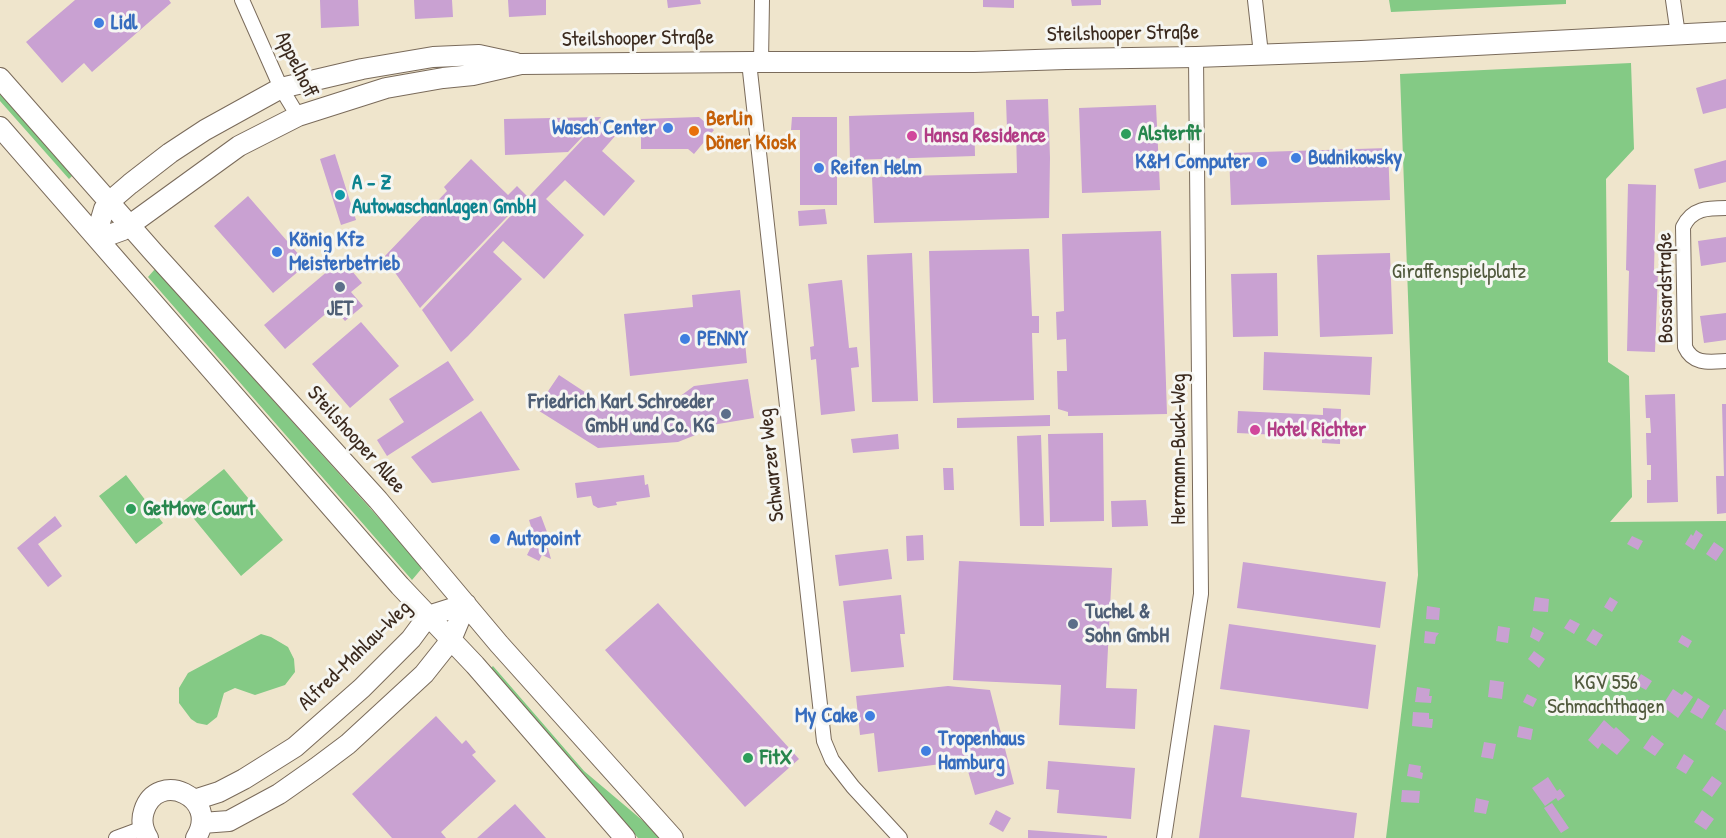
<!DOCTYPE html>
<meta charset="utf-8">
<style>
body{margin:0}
canvas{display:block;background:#efe5cc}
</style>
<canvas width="1726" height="838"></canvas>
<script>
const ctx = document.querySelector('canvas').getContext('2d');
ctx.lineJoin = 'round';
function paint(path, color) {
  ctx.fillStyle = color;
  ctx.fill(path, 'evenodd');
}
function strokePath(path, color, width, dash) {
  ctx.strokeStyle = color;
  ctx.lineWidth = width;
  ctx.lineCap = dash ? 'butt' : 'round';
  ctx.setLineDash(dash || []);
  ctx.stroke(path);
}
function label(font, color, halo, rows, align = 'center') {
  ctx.font = font + ' "Patrick Hand",sans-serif';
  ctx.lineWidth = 6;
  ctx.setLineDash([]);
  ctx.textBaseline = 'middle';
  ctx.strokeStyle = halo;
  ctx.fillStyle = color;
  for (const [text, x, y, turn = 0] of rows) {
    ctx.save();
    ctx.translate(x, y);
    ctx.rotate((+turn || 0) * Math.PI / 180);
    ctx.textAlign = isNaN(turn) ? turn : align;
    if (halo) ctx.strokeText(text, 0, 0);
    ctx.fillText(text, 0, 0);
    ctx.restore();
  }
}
paint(new Path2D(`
 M1389 0H1566V4L1391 12Z
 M1631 63 1634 149 1606 179 1608 362 1629 376 1632 497 1610 522 1726 521V838H1386L1418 575 1400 74Z
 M0 92 73 175 69 179 0 101Z
 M155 269 423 567 412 580 148 277Z
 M224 469 283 540 241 576 181 503Z
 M126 475 163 523 136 544 99 496Z
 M261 634 271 637 288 647 294 659 295 672 285 685 255 695 235 688 224 693 217 717 207 725 197 723 191 719 179 703V688L188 673Z
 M493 666 584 771 655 831 661 838H638L489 670Z`), '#84ca85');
paint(new Path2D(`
 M75 0H169L171 3 92 72 84 63 62 83 26 42Z
 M320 0H358L359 26 321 28Z
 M414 0H452L453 17 415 19Z
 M508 0H546V15L509 17Z
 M667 0H700L701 4 668 8Z
 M983 0H1014V8L983 7Z
 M1071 0H1101V5L1072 6Z
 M1726 79V108L1703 114 1696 88Z
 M1048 99 1050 158 1049 218 874 223 872 177 1017 173 1016 128 1007 129 1006 100Z
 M1156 105 1160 190 1082 193 1079 108Z
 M974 112 975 156 850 160 849 116Z
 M601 117 568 152 505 155 504 119Z
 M699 117 714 130 694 154 688 149H641V119Z
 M792 117H837V205H800V130H791Z
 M600 121 616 135 602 151 635 181 604 216 565 180 546 199 584 235 544 279 503 241 493 252 522 279 468 336 451 352 422 310Z
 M1388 148 1390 200 1231 205 1229 153Z
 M335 154 356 220 341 225 320 159Z
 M471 159 508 195 517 186 527 196 420 308 384 257 447 191 444 187Z
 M1726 160V182L1699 189 1694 169Z
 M1628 184 1656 185 1654 271 1658 272 1655 352 1627 351 1629 271 1626 270Z
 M248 196 307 264 273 293 214 226Z
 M825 209 827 224 799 226 798 211Z
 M1161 231 1167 414 1068 416V412L1058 409 1057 371H1067L1066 339 1057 340 1056 312 1064 311 1062 234Z
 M1726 237V262L1701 266 1698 241Z
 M1029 249 1032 316H1039V333H1032L1034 400 933 403 929 251Z
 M912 253 918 401 872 402 867 255Z
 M1390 253 1393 334 1320 337 1317 255Z
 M342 259 362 283 351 292 363 306 345 321 337 312 340 309 337 304 285 349 264 325Z
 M1277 273 1278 336 1233 337 1231 274Z
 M842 280 849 348 857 347 859 367 851 368 855 411 821 415 816 359 811 360 810 347 814 346 808 284Z
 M740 290 747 363 630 376 624 314 693 307 692 295Z
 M1726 313V340L1704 343 1700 316Z
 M361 322 399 366 350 408 312 364Z
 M1264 352 1372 357 1370 395 1263 390Z
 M448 361 474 400 387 456 377 440 404 422 389 399Z
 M559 375 609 408 675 400 694 386 748 379 754 418 700 427 698 434 678 442 598 448 536 409Z
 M1675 394 1678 502 1647 503V480H1651V465H1647L1646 433H1651L1650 418H1646L1645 395Z
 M1722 404H1726V513L1717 514 1716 476H1724Z
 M1323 408 1341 409 1340 444 1322 443V437L1237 433 1238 411 1323 415Z
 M481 411 520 470 432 483 411 457Z
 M1050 415V426L957 428V418Z
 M1103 433 1104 521 1050 522 1048 434Z
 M898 434 899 449 853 453 851 439Z
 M1041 435 1044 526H1020L1017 436Z
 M943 468H953L954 490H944Z
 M644 475 645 485 648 484 650 497 616 502 617 505 598 508 593 505 591 496 577 498 575 483Z
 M1146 500 1148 526 1112 527 1111 501Z
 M55 516 62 526 38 544 62 576 48 587 17 548Z
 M541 516 547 532 534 536 529 520Z
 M1696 530 1703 535 1694 550 1685 544 1691 534 1693 536Z
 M923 535 924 560 907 561 906 536Z
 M1632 536 1643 541 1638 550 1627 544Z
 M545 538 551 559 542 555 539 561 527 555 534 541Z
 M1714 542 1724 549 1716 561 1706 554Z
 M888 549 892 579 839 586 835 555Z
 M959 561 1112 568 1106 688 1137 689 1135 729 1059 725 1061 685 953 680Z
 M1243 562 1386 582 1380 628 1237 608Z
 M901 595 905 634H900L904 667 851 672 843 601Z
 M1535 597 1549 599 1548 612 1533 611Z
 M1610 597 1618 602 1612 612 1604 607Z
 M658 603 799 759 745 807 605 650Z
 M1427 606 1440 608 1439 620 1426 619Z
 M1570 619 1580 624 1574 634 1564 628Z
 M1229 624 1376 645 1368 709 1220 689Z
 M1498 626 1510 628 1508 643 1496 641Z
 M1533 627 1544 633 1539 642 1530 637Z
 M1593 629 1603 635 1596 646 1586 640Z
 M1425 631 1439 633 1436 637 1435 644 1424 643Z
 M1682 635 1692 641 1688 648 1678 642Z
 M1534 651 1545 659 1539 668 1528 659Z
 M1641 674 1652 681 1646 690 1635 684Z
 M1490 680 1504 682 1502 699 1488 697Z
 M948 686 990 690 1014 784 975 795 965 761 878 772 874 733 860 735 856 696Z
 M1417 687 1430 689 1429 696H1432L1431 703 1415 702Z
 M1673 689 1682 695 1685 691 1693 697 1678 718 1662 706Z
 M1527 694 1537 699 1533 707 1523 702Z
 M1698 698 1710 706 1702 719 1690 712Z
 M1637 699 1647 706 1641 715 1630 707Z
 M1724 709 1726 710V731L1715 724Z
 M1413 712 1429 713V719H1433L1432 728 1412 726Z
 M436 716 462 744 466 740 476 752 472 755 496 781 441 832 446 838H392L352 794Z
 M1604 720 1614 729 1616 727 1630 740 1617 755 1602 743 1598 749 1588 740Z
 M1214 725 1250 730 1241 797 1357 813 1354 838H1199Z
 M1519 726 1533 729 1531 740 1517 737Z
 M1652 735 1664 744 1655 756 1643 748Z
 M1484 742 1496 744 1493 759 1481 757Z
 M1684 754 1694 761 1686 774 1676 768Z
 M1048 761 1135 768 1131 819 1057 813 1059 790 1046 789Z
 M1409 764 1421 766 1420 772 1423 773 1422 779 1407 776Z
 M1712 776 1722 783 1712 797 1702 790Z
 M1548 777 1557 791 1560 789 1565 796 1558 801 1556 798 1545 806 1532 788Z
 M1402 790 1420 791 1419 803 1401 802Z
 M1476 798 1489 801 1486 814 1474 812Z
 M1552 803 1569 828 1561 833 1544 808Z
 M515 804 546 838H477Z
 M996 810 1011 818 1003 832 989 824Z
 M1702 810 1714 819 1706 830 1694 822Z
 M1028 830 1107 836V838H1028Z`), '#c9a1d2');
const street = new Path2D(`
 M242 0 281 88 298 116
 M1255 0 1261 54
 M1673 0 1678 35
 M749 62 824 741 832 760 853 787 900 838
 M761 62 762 0
 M1726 208C1708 208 1692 208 1683 227L1685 347C1693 365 1710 362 1726 361
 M116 838 143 828
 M1164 838 1201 594 1196 57`);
const secondary = new Path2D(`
 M0 78 154 253 378 500 499 644 673 838
 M0 127 400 586 475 665 625 838
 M96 236 112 234 123 230 239 146 298 116 386 88 443 78 473 75 521 64 749 62H974L1066 59 1196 57 1361 51 1726 32
 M96 236 104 209 109 202 130 184 170 153 205 130 281 88 362 69 433 57 479 55 516 63
 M194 800 219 792 244 779 295 747 362 688 411 639 428 616 466 604
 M202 823 229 821 279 794 316 768 348 744 424 674 451 640 466 604
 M148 838C143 830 141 820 144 811 157 769 221 797 196 838`);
strokePath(street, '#7a6b5b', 16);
strokePath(secondary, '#7a6b5b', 22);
strokePath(street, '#fff', 14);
strokePath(secondary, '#fff', 20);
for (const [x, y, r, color] of [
 [99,23,6,"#3f7fe0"],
 [668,128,6,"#3f7fe0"],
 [694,131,6,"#e8710a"],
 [1126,134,6,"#2e9e5b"],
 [912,136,6,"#d1479c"],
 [1296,158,6,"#3f7fe0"],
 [1262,162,6,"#3f7fe0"],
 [819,168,6,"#3f7fe0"],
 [340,195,6,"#0f9aa8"],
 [277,252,6,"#3f7fe0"],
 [340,287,6,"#5c6f8a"],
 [685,339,6,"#3f7fe0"],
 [726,414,6,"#5c6f8a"],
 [1255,430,6,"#d1479c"],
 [131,509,6,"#2e9e5b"],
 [495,539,6,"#3f7fe0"],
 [1073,624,6,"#5c6f8a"],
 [870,716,6,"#3f7fe0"],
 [926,751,6,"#3f7fe0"],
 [748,758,6,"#2e9e5b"]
]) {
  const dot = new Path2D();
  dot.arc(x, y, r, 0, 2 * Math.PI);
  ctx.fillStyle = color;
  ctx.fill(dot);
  strokePath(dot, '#f6f6f2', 2);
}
label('bold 21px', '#366cbe', '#f6f6f2', [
 ["Lidl",111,23],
 ["Wasch Center",656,128,"right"],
 ["Budnikowsky",1308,158],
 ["K&M Computer",1250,162,"right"],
 ["Reifen Helm",831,168],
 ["König Kfz",289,240],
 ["Meisterbetrieb",289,264],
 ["PENNY",697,339],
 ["Autopoint",507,539],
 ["My Cake",858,716,"right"],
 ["Tropenhaus",938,739],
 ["Hamburg",938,763]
], 'left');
label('21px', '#3b2a1e', '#f6f6f2', [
 ["Steilshooper Straße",1123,34,-1],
 ["Steilshooper Straße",638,39,-1],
 ["Appelhoff",296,65,64],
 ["Bossardstraße",1666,288,-91],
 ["Steilshooper Allee",356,440,48],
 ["Hermann-Buck-Weg",1179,449,-90],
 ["Schwarzer Weg",772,465,-96],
 ["Alfred-Mahlau-Weg",355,656,-44]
]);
label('bold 21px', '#c56008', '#f6f6f2', [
 ["Berlin",706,119],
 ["Döner Kiosk",706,143]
], 'left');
label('bold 21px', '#27864d', '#f6f6f2', [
 ["Alsterfit",1138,134],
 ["GetMove Court",143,509],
 ["FitX",760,758]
], 'left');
label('bold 21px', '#b23c85', '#f6f6f2', [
 ["Hansa Residence",924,136],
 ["Hotel Richter",1267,430]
], 'left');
label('bold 21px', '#0d838f', '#f6f6f2', [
 ["A - Z",352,183],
 ["Autowaschanlagen GmbH",352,207]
], 'left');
label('21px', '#515a3d', '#f6f6f2', [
 ["Giraffenspielplatz",1459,272],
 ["KGV 556",1606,683],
 ["Schmachthagen",1606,707]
]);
label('bold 21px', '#4e5e75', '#f6f6f2', [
 ["JET",340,309],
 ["Friedrich Karl Schroeder",714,402,"right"],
 ["GmbH und Co. KG",714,426,"right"],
 ["Tuchel &",1085,612,"left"],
 ["Sohn GmbH",1085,636,"left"]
]);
</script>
